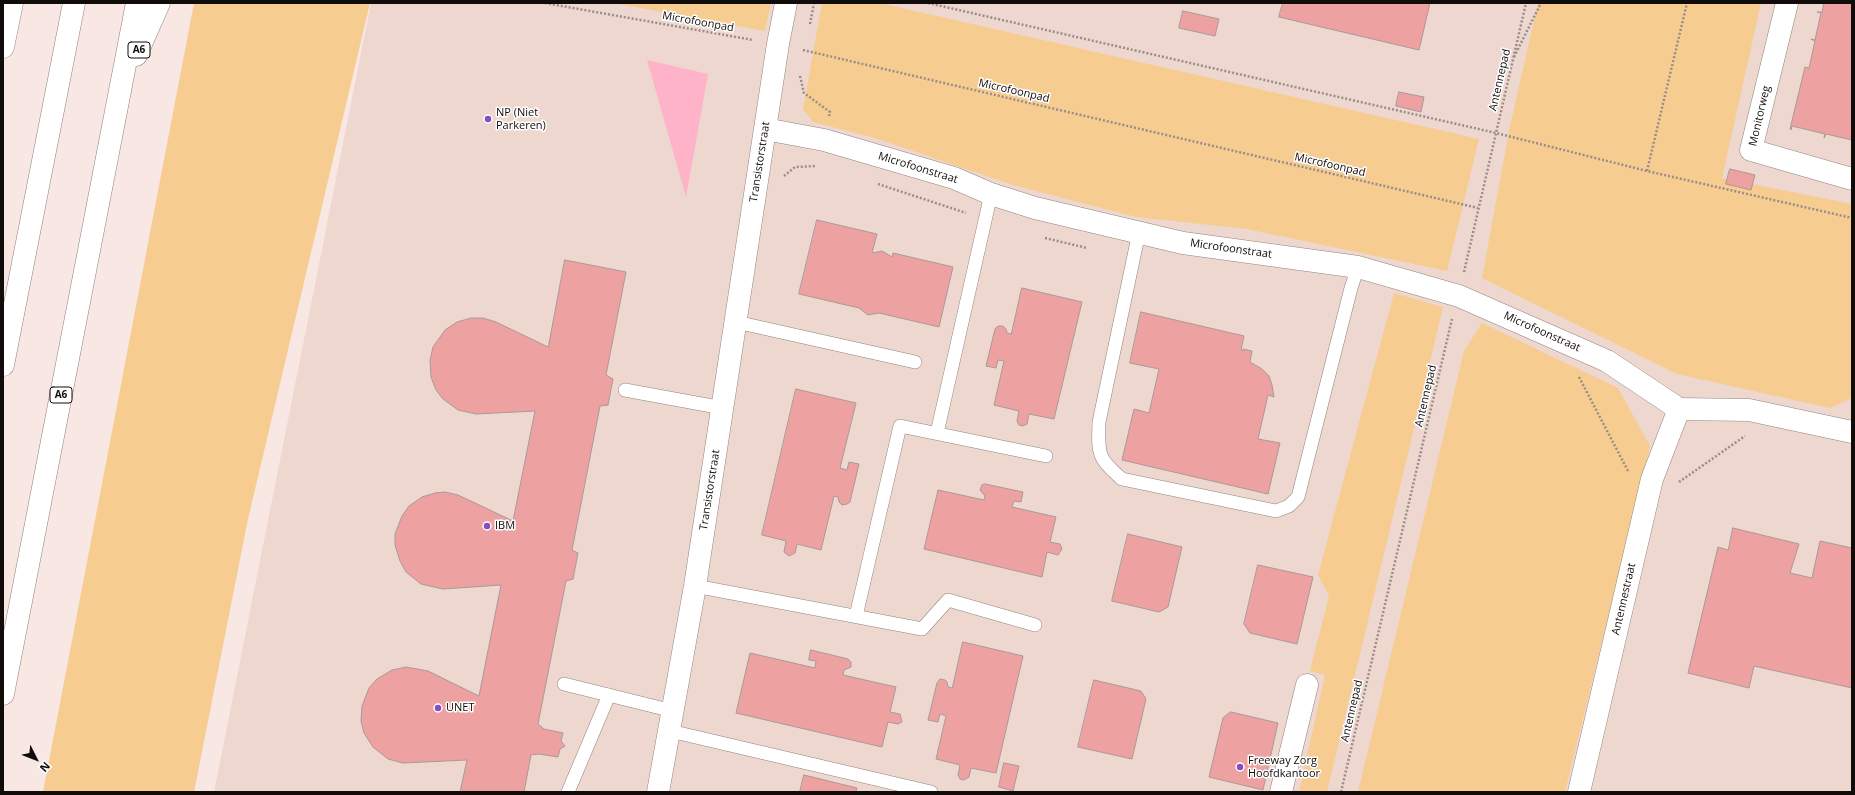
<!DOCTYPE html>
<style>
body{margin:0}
#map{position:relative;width:1855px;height:795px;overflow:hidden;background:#f8e7e2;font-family:"Open Sans",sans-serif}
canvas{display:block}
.frame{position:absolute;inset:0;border:4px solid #110c0a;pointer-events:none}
.north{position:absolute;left:16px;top:739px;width:40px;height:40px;-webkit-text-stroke:3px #fff;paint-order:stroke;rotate:132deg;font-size:11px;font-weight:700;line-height:16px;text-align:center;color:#110c0a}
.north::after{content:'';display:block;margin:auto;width:14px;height:18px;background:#110c0a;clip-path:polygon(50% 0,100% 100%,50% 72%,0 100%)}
</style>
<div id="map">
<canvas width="1855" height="795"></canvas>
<div class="frame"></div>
<div class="north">N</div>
</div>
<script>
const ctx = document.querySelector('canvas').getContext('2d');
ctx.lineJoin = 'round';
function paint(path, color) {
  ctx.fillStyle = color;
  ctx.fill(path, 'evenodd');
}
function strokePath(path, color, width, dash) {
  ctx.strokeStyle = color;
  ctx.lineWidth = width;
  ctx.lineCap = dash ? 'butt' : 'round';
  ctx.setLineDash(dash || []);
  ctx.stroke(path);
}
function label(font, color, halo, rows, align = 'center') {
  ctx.font = font + ' "Open Sans",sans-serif';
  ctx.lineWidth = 3;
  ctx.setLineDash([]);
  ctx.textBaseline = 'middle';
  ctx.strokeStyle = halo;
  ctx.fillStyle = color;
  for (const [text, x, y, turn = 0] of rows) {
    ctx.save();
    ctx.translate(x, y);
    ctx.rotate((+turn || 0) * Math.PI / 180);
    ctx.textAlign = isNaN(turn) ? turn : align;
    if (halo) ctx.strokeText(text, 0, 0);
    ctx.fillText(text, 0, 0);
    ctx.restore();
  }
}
paint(new Path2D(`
 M371 3H1852V792H214Z`), '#eed7cf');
paint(new Path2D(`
 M194 3H370L248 519 194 792H43Z
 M613 3H771L765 31Z
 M822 3H880L1479 139 1447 271 1247 229 1136 217 1013 185 875 138 813 122 803 109Z
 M1538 3H1761L1722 178 1852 204V396L1850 399 1830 408 1677 374 1482 278 1510 126Z
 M1394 293 1443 307 1327 792H1299L1325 675 1310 671 1329 596 1318 575Z
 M1482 323 1618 388 1650 446 1565 792H1358L1464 351Z`), '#f6cc91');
paint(new Path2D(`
 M647 60 708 74 686 197Z`), '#feb3c8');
const building = new Path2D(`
 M1283 3H1430L1419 50 1279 17Z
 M1824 3H1852V140L1826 134 1824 138 1825 134 1792 126 1791 130 1790 129 1805 67 1809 68 1815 41 1811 39 1815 40 1821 13 1817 12H1822Z
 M1183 11 1219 19 1215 36 1179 28Z
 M1399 92 1424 97 1421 112 1396 106Z
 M1730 169 1755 175 1751 190 1726 184Z
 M817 220 877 234 872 253 882 251 892 257 893 253 953 267 939 327 879 313 868 315 859 308 799 294Z
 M565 260 626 272 606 375 613 379 608 405 600 406 572 550 578 553 573 579 566 581 538 724 544 729 563 733 561 741 565 746 560 749 558 757 539 754 531 755 524 792H460L467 760 403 763 388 759 373 747 364 733 361 721 362 706 369 688 377 679 392 670 406 667 428 671 479 696 501 585 443 589 421 584 406 572 400 561 395 545V534L402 516 409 506 422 497 435 493 445 492 458 495 513 521 535 411 476 414 458 410 443 399 436 390 431 377 430 360 433 347 445 330 457 322 471 318H483L496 322 548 347Z
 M1022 288 1082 302 1054 419 1029 414 1027 424 1023 426 1019 425 1017 421 1019 411 994 405 1004 361 998 360 996 368 986 366 995 329 998 326H1003L1006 329 1007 333 1011 334Z
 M1141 312 1244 336 1241 350 1243 351V349L1252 351 1250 362 1262 369 1269 376 1272 385 1274 397 1268 395 1258 439 1280 443 1268 494 1122 460 1134 409 1149 413 1159 369 1130 363Z
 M796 389 856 403 840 468 847 470 849 462 859 464 850 502 847 504 842 505 839 502 838 497 834 496 821 550 797 544 795 553 789 556 784 552 786 541 762 535Z
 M985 484 1023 492 1021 502 1014 501 1012 507 1056 517 1050 542 1060 544 1062 549 1058 555 1047 552 1042 577 924 549 938 490 984 500 985 496 980 490 982 485Z
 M1733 528 1799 544 1790 573 1812 578 1820 541 1852 548V688L1754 666 1749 688 1688 673 1718 547 1728 550Z
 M1128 534 1182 547 1168 607 1159 612 1112 601Z
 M1258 565 1313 577 1297 644 1250 633 1244 624Z
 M963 642 1023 656 996 773 971 768 969 777 964 780 960 779 958 775 960 765 936 759 946 716 940 714 938 722 928 720 937 683 940 679 945 680 947 682 948 687 952 688Z
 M811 650 848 659 851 662V667L844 670 843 675 896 687 890 712 900 714 902 722 898 724 888 722 882 747 736 713 750 653 815 668 816 661 809 660Z
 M1094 680 1141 691 1146 699 1132 759 1078 747Z
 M1231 712 1278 723 1263 790 1209 777 1223 718Z
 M1004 763 1019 766 1013 791 999 787Z
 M804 775 857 788 856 792H800Z`);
paint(building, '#eda1a1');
strokePath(building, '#a99', 1);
const lane = new Path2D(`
 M1139 232 1099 422C1098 453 1097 458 1122 479L1276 511 1289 506 1298 497 1351 288 1358 267
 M736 322 915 362
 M625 390 723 408
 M937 433 991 194
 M695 586 922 629 948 600 1035 625
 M856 616 900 426 1046 456
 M564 684 673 711
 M670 731 931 792
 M568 792 609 695`);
const street = new Path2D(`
 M1787 3 1751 150 1852 179
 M765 129 824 140 954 178 991 194 1035 208 1183 243 1358 267 1459 296 1607 361 1679 409
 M658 792 695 586 778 44 786 3
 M1281 792 1307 685`);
const secondary = new Path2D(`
 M1579 792 1652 479 1679 409 1749 410 1852 432`);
const highway = new Path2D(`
 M3 47 12 3
 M136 55 159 3
 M3 365 74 3
 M3 694 137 3`);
strokePath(lane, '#93847f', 14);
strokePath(street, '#93847f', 23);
strokePath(secondary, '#93847f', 23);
strokePath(highway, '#93847f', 23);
strokePath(new Path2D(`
 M545 3 753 40
 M928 3 1496 133 1647 171 1852 218
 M810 24 814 3
 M803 50 1478 208
 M1514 57 1541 3
 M800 76 804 93 830 112 829 116
 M1647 171 1687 3
 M784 176 795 167 816 166
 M878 184 966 213
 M1045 238 1087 248
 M1464 272 1526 3
 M1579 377 1628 471
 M1679 482 1745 436
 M1341 792 1452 319`), '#998d89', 2.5, [2, 2]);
strokePath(lane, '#fff', 13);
strokePath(street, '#fff', 22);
strokePath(secondary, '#fff', 22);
strokePath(highway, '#fff', 22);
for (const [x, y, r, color] of [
 [488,119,4,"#874cc3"],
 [487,526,4,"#874cc3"],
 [438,708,4,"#874cc3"],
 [1240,767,4,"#874cc3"]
]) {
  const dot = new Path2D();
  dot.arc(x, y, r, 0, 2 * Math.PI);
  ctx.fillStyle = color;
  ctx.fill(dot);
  strokePath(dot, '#fff', 1.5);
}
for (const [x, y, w] of [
 [139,50,22],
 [61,395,22]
]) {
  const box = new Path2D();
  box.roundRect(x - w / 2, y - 8, w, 16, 3);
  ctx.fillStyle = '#fff';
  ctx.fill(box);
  strokePath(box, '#110c0a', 1);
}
label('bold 10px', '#110c0a', null, [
 ["A6",139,50],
 ["A6",61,395]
]);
label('11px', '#110c0a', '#fff', [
 ["Microfoonpad",698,22,10],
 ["Antennepad",1500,80,-77],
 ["Microfoonpad",1014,91,13],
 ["Monitorweg",1760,116,-77],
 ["Transistorstraat",760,162,-81],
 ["Microfoonpad",1330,165,13],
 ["Microfoonstraat",918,168,17],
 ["Microfoonstraat",1231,249,8],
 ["Microfoonstraat",1542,332,24],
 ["Antennepad",1426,396,-77],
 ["Transistorstraat",710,490,-81],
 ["Antennestraat",1624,599,-77],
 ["Antennepad",1352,711,-77]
]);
label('11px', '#110c0a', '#fff', [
 ["NP (Niet",496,113],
 ["Parkeren)",496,126],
 ["IBM",495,526],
 ["UNET",446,708],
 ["Freeway Zorg",1248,761],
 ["Hoofdkantoor",1248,774]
], 'left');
</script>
